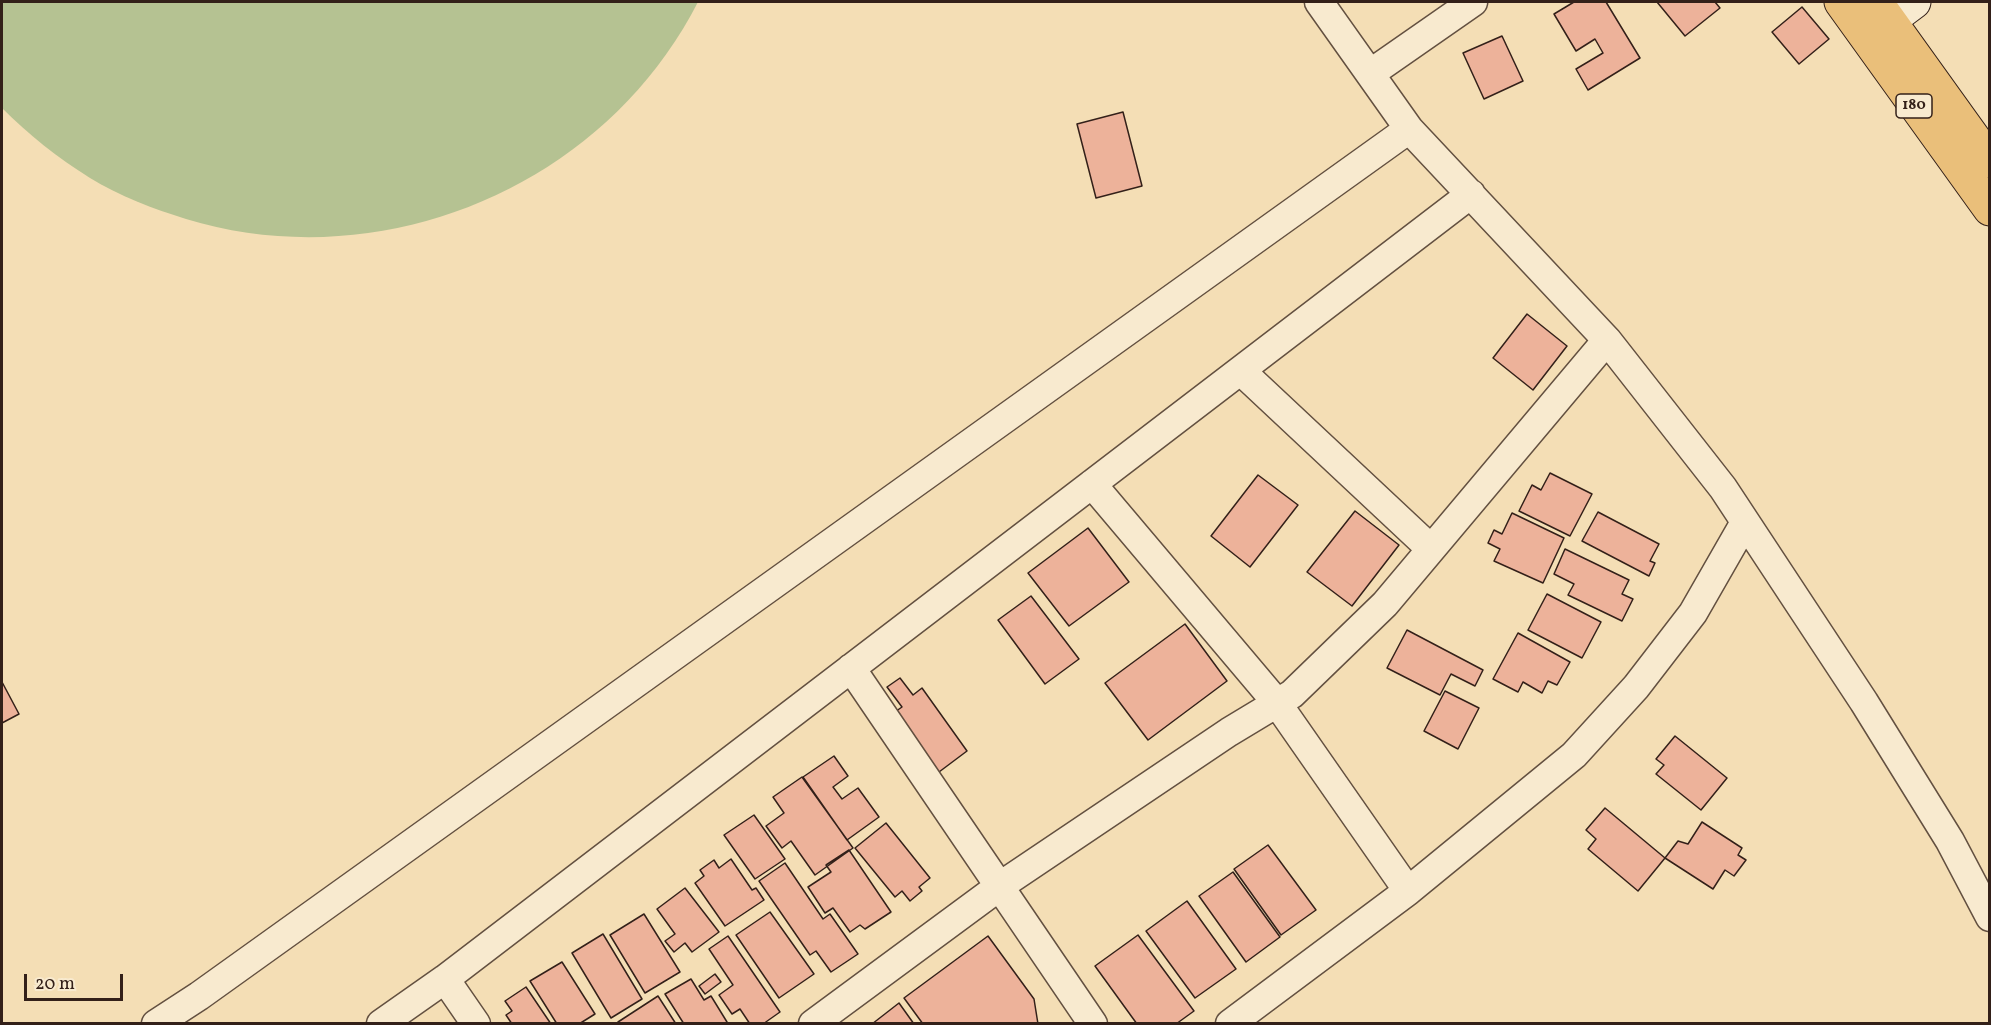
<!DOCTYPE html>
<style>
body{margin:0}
#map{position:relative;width:1991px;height:1025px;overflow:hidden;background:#f4deb5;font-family:Vollkorn,serif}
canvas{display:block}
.frame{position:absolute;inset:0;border:3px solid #332019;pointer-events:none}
.scale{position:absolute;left:24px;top:974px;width:99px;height:27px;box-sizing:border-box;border:3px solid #332019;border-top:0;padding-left:8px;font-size:18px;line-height:21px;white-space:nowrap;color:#332019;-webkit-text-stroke:4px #f8eacf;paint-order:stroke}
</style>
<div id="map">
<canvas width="1991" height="1025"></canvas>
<div class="frame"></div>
<div class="scale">20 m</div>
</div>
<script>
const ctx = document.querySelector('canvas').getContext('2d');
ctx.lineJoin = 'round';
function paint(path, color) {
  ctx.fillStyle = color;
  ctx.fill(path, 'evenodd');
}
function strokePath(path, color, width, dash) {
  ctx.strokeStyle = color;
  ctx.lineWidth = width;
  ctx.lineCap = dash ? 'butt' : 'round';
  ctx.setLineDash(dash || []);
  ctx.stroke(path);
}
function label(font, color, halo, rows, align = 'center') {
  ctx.font = font + ' Vollkorn,serif';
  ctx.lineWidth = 4.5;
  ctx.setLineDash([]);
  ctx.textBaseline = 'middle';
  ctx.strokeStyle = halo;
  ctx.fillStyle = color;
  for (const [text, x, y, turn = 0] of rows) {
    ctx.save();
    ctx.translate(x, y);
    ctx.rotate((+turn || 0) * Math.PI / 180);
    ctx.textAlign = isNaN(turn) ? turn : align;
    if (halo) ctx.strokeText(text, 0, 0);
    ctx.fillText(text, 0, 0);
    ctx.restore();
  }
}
paint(new Path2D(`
 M2 2H698C604 186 383 279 186 219 154 209 119 196 90 178 58 158 29 135 2 108Z`), '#b5c292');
const building = new Path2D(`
 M1574 2H1606L1640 58 1588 90 1576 69 1603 53 1595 39 1576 51 1554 14Z
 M1657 2H1715L1720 8 1685 36Z
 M1802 7 1829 39 1799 64 1772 32Z
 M1502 36 1523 81 1484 99 1463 53Z
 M1123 112 1142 186 1096 198 1077 124Z
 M1527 314 1567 346 1533 390 1493 358Z
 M1550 473 1592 494 1570 536 1519 511 1532 485 1541 490Z
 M1258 475 1298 505 1250 567 1211 536Z
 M1355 511 1399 545 1352 606 1307 572Z
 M1598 512 1659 544 1650 561 1655 563 1649 576 1582 541Z
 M1512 513 1564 538 1543 583 1494 561 1500 549 1488 543 1494 530 1502 534Z
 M1088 528 1129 582 1069 626 1028 573Z
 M1565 549 1629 580 1622 594 1633 599 1622 621 1568 595 1574 584 1554 574Z
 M1547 594 1601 622 1582 658 1528 630Z
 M1031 596 1079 659 1045 684 998 620Z
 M1185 624 1227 681 1148 740 1105 683Z
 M1407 630 1483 670 1475 686 1451 674 1440 695 1387 668Z
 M1518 633 1570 662 1557 685 1548 681 1542 693 1523 682 1518 692 1493 679Z
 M900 678 913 695 922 688 967 751 935 775 892 714 902 707 887 687Z
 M2 682 19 714 2 723Z
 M1445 691 1479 708 1458 749 1424 731Z
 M1675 736 1727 778 1701 810 1656 774 1664 765 1656 759Z
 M834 756 848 776 833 787 842 799 858 788 879 817 847 840 803 777Z
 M802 777 853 848 815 875 791 841 782 848 766 826 784 813 773 797Z
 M1605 808 1665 858 1638 891 1588 849 1596 839 1586 830Z
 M754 815 785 859 755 879 724 835Z
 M1702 822 1742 848 1738 855 1746 860 1734 876 1725 870 1713 889 1665 858 1678 841 1688 844Z
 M886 823 930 878 919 887 922 891 910 901 902 891 895 897 855 848Z
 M1268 845 1316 910 1281 935 1234 869Z
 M849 850 891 912 865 929 860 925 850 932 833 908 825 913 808 887 831 872 826 865Z
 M731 859 752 890 756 888 764 900 725 926 695 883 704 876 700 870 714 860 719 868Z
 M785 863 823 919 830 914 858 954 831 972 816 951 810 955 759 881Z
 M1233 872 1280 937 1246 962 1199 896Z
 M685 888 719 932 692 952 685 943 674 952 665 941 675 934 657 909Z
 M1187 901 1236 969 1195 998 1146 931Z
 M770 912 814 974 779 998 736 935Z
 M644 914 680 972 645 993 610 935Z
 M603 934 642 999 611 1018 572 953Z
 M1138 935 1194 1011 1176 1024H1137L1095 966Z
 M728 936 780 1012 763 1024H750L740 1009 732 1014 719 995 733 985 709 949Z
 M988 936 1034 999 1038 1024H923L904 998Z
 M562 962 595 1014 579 1024H557L530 981Z
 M715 974 721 982 705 994 699 986Z
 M691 979 704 1000 711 996 727 1022 725 1024H684L665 994Z
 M526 987 551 1024H512L506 1015 512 1011 505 1001Z
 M658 996 676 1024H618V1022Z
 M899 1003 914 1024H872Z`);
paint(building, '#edb29a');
strokePath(building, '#332019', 1.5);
const street = new Path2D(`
 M1319 2 1409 129 1607 340 1723 488 1864 702 1950 841 1990 917
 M1371 73 1473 2
 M1241 371 1431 549
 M1092 484 1277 703 1408 891
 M851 668 1093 1024
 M445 979 476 1024
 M156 1024 199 996 1409 129
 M381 1024 445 979 1471 194
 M813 1024 1000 886 1229 732 1292 694 1385 604 1607 340
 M1230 1024 1408 891 1574 755 1636 687 1693 613 1744 524`);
const secondary = new Path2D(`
 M1865 33 1890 20 1914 2`);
const highway = new Path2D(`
 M1841 2 1990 209
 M1876 2 1990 161`);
strokePath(street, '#635040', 31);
strokePath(secondary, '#332019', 35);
strokePath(highway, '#332019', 35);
strokePath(street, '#f8eacf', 28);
strokePath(secondary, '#f8eacf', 33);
strokePath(highway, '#eabf7a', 33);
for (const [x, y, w] of [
 [1914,106,36]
]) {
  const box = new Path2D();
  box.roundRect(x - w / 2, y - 12, w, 24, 4.5);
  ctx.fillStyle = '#f8eacf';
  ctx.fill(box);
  strokePath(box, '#332019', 1.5);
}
label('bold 15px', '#332019', null, [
 ["180",1914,106]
]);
</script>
